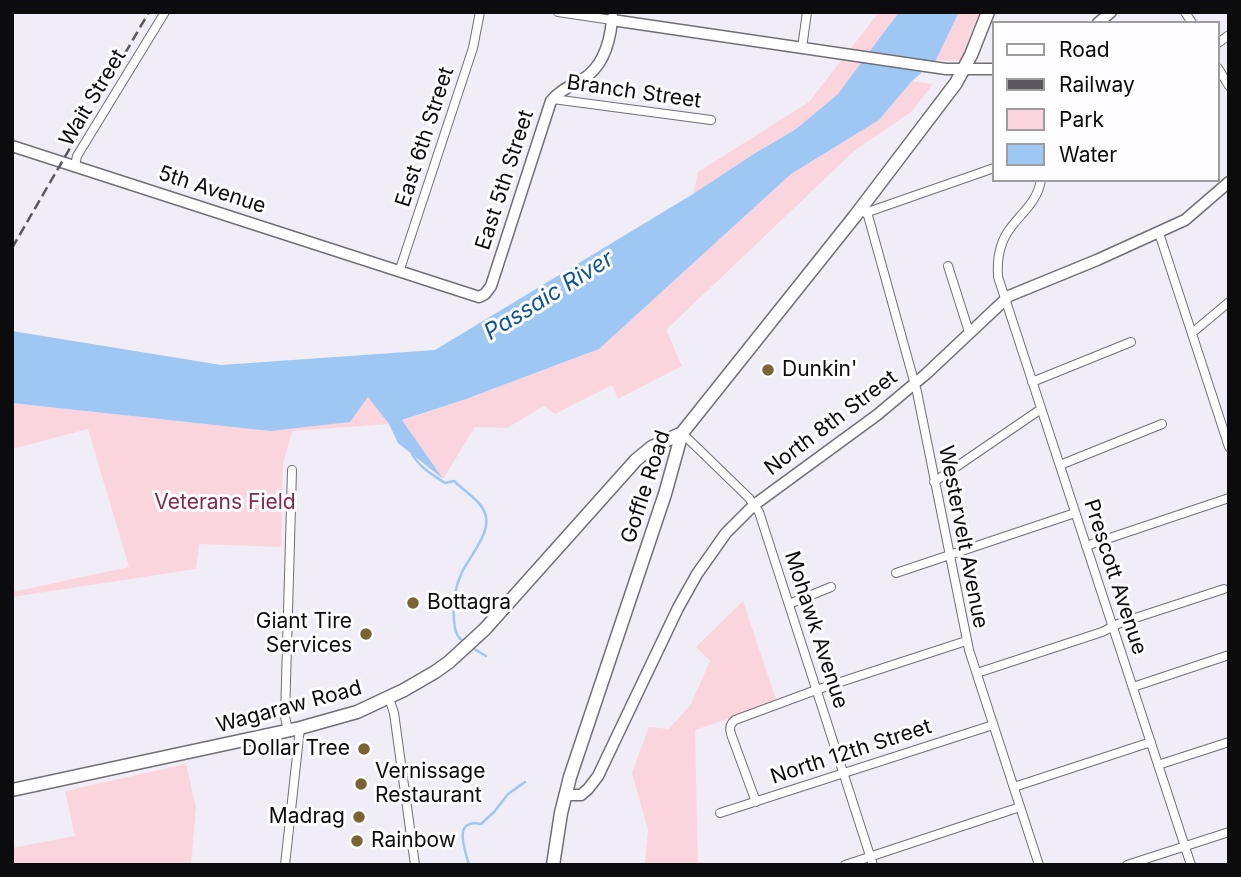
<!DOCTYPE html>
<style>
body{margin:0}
#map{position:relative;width:1241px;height:877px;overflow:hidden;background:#f1edf6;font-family:Inter,sans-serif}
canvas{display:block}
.frame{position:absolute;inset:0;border:14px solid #0c0b0d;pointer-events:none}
.legend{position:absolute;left:992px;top:21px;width:228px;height:161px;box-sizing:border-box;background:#fdfcfe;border:2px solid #9d9c9e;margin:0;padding:9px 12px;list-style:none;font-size:21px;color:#0c0b0d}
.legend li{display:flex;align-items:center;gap:14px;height:35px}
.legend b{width:35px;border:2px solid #9d9c9e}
</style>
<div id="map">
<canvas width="1241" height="877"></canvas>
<div class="frame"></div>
<ul class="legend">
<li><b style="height:9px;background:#fff"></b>Road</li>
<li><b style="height:9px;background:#5a585d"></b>Railway</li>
<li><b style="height:19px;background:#fbd5dd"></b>Park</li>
<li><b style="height:19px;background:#9fc7f4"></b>Water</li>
</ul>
</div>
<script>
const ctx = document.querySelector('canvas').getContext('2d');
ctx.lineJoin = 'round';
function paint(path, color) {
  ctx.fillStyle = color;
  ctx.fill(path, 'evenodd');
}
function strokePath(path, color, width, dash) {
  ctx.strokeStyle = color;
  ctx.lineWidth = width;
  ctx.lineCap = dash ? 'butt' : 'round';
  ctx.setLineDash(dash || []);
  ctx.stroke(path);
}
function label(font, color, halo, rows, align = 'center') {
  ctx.font = font + ' Inter,sans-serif';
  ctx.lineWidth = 6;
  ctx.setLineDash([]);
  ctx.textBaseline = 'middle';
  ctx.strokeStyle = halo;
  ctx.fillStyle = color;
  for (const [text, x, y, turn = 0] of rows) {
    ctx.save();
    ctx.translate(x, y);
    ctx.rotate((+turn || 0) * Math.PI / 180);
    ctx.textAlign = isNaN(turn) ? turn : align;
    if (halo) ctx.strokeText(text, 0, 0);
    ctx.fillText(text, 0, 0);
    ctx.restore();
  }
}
paint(new Path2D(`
 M879 12H899L838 94 796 129 752 155 693 194 698 172 809 102Z
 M959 12H979L961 61 936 60Z
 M912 81 933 84 911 112 854 151 666 330 682 366 618 399 612 385 555 414 544 406 507 428 475 427 443 479 401 421 466 399 599 349 791 174 879 120Z
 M368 397 389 424 292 431 283 464 281 547 199 544 196 569 12 597V592L129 567 88 429 12 449V403L270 431Z
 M743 601 777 702 695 730 698 865H645L648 830 632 773 649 727 669 729 691 704 710 661 696 647Z
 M186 764 196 807 191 865H12V848L75 836 65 791Z`), '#fbd5dd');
paint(new Path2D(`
 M899 12H959L936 60 912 81 879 120 791 174 599 349 466 399 402 420 443 479 398 443 389 424 368 397 350 422 270 431 12 403V331L221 365 435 350 693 194 752 155 796 129 838 94Z`), '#9fc7f4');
strokePath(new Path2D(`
 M412 454C419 467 433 475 445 483L454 481C465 492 483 501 486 517 490 533 469 558 462 572 455 587 452 603 454 620 455 631 456 636 465 643
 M471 647 486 656
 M469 865C465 850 452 818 481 824L494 812 508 794 525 782`), '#9fc7f4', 2.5);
const street = new Path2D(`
 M558 12 612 20 613 12
 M1185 12 1192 23
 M1218 43 1229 35
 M802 48 807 12
 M1218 68 1229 86
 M553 99 711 120
 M75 166 77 156 165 12
 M1041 180C1037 204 1019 214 1007 233 999 246 997 262 998 277L1191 865
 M867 212 917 392 969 650 1039 865
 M865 213 994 168
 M1159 233 1229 447
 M948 266 969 332
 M399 272 473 48 480 12
 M1192 333 1229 302
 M1032 382 1131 342
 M682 433 749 498 759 512 873 865
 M1060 465 1162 424
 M934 482 1041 409
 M1086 546 1229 498
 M896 573 1075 513
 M789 604 831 587
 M977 673 1102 632 1120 623 1224 589
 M1133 687 1229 655
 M389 698 394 713 415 865
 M288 730 285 717 292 470
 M1158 765 1229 742
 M1014 787 1151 742
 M756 802 731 734C729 728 730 724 735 720L816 690 966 641
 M720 813 993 725
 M285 865 300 728
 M845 865 1020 807
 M1127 865 1229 832`);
const secondary = new Path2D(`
 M1098 23 1111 12
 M12 146 479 297 485 294 491 286 551 101C560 90 571 86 583 79 604 66 610 42 612 20L946 69H994
 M565 795H581L588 789 598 776 678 608 697 574 726 533 754 505 877 415 926 374 1009 296 1097 260 1185 220 1229 182`);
const primary = new Path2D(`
 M12 790 300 728 357 712 404 690 435 672 449 662 485 629 636 460 652 447 682 433
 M553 865 561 813 570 777 665 494 682 433 855 216 956 83 971 55 988 12`);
strokePath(street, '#716e75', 10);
strokePath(secondary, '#716e75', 13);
strokePath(primary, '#716e75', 15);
strokePath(street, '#fff', 8);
strokePath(secondary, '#fff', 10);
strokePath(primary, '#fff', 12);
strokePath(new Path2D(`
 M12 248 149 12`), '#5a585d', 2.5, [10, 5]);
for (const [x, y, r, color] of [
 [768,370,7,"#7a6434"],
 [413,603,7,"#7a6434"],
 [366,634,7,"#7a6434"],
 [364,749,7,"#7a6434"],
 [361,784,7,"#7a6434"],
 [359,817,7,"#7a6434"],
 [357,841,7,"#7a6434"]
]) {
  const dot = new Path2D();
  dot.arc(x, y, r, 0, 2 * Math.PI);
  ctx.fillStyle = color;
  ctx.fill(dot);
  strokePath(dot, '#fdfcfe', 2.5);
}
label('21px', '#0c0b0d', '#fdfcfe', [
 ["Branch Street",634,92,8],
 ["Wait Street",93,98,-59],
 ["East 6th Street",425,137,-72],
 ["East 5th Street",505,180,-72],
 ["5th Avenue",212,190,18],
 ["North 8th Street",831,423,-37],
 ["Goffle Road",646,487,-72],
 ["Westervelt Avenue",963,537,79],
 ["Prescott Avenue",1115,577,72],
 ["Mohawk Avenue",816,630,72],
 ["Wagaraw Road",289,707,-15],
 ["North 12th Street",851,752,-18]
]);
label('21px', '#0c0b0d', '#fdfcfe', [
 ["Dunkin'",782,370],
 ["Bottagra",427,603],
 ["Giant Tire",352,622,"right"],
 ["Services",352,646,"right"],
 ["Dollar Tree",350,749,"right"],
 ["Vernissage",375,772],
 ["Restaurant",375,796],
 ["Madrag",345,817,"right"],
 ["Rainbow",371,841]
], 'left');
label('21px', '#842949', '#fdfcfe', [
 ["Veterans Field",225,503]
]);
label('italic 23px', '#0e5698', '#fdfcfe', [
 ["Passaic River",549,296,-32]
]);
</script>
